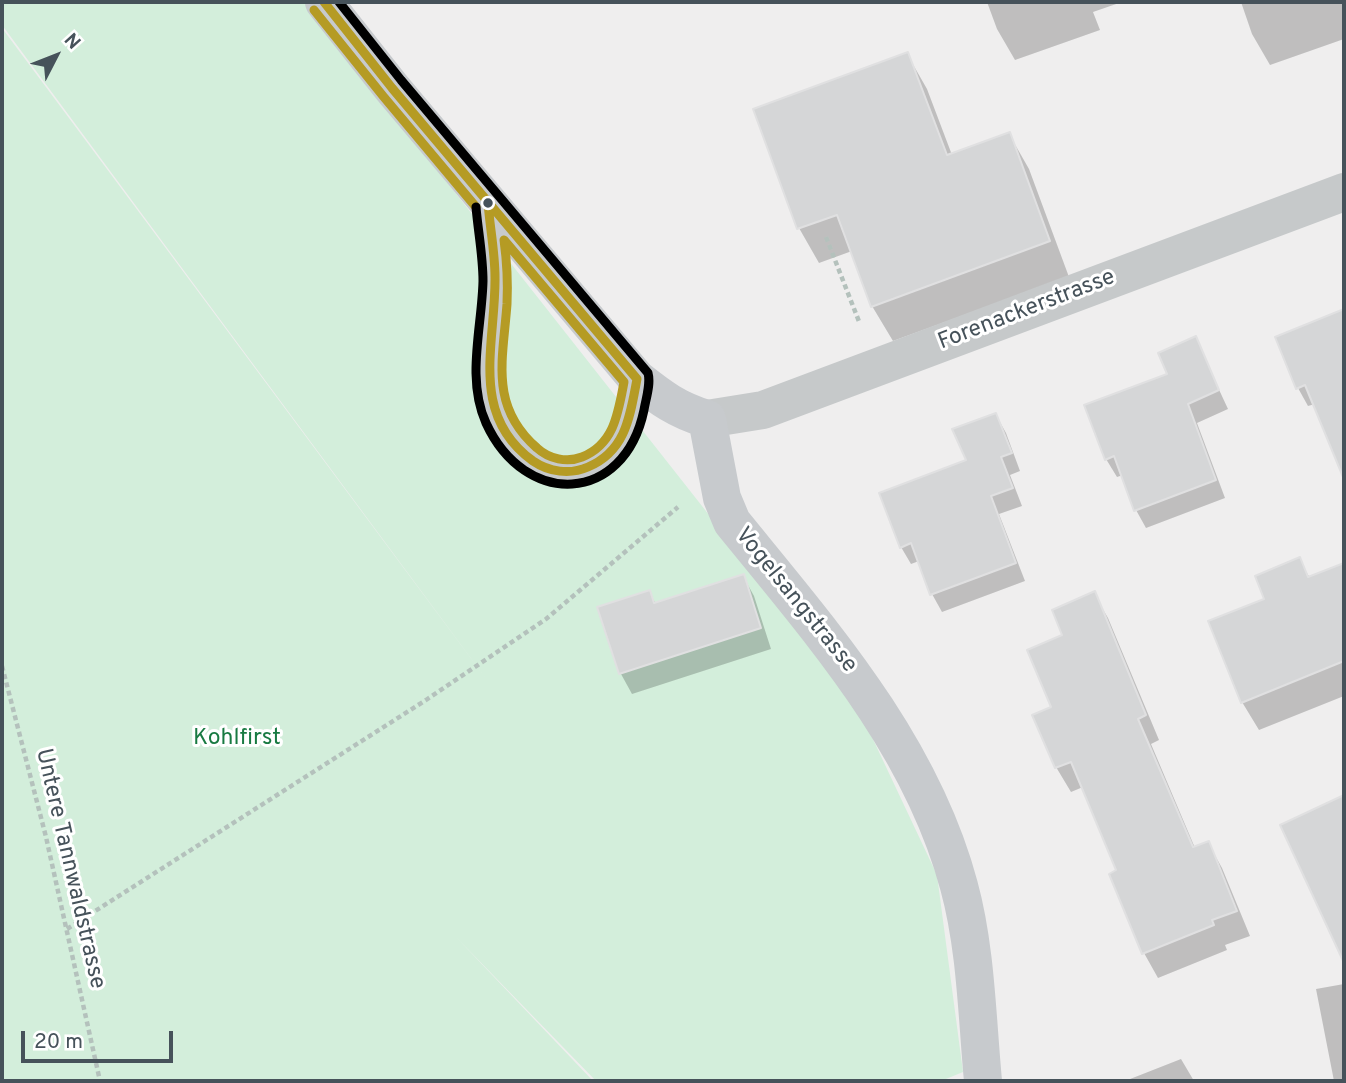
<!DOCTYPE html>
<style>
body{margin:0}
#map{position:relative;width:1346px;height:1083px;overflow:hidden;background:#efeeee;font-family:Overpass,sans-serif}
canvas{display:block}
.frame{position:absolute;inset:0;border:4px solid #46525a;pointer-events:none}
.north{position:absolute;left:21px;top:21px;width:70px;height:70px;-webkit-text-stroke:5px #fff;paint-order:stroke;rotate:48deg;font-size:19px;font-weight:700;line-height:28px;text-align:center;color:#46525a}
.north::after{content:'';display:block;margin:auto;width:24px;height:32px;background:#46525a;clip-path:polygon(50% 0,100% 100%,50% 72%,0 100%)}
.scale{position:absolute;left:21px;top:1031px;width:152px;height:32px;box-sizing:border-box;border:4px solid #46525a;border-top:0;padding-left:9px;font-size:21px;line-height:24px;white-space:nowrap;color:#46525a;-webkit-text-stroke:5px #fff;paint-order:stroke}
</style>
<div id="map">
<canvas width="1346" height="1083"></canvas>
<div class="frame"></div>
<div class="north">N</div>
<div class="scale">20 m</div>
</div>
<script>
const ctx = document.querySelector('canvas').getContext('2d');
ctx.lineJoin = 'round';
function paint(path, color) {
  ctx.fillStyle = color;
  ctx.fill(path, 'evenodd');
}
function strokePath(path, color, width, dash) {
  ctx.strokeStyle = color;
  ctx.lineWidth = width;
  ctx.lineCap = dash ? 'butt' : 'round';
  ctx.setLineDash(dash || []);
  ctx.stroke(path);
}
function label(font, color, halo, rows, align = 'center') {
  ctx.font = font + ' Overpass,sans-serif';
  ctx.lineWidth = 6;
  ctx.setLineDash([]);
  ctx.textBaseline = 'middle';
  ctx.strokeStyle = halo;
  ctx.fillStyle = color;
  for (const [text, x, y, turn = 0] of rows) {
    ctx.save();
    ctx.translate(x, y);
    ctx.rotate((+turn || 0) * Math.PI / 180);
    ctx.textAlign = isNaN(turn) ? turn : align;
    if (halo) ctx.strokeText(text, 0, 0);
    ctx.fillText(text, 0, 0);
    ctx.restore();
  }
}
paint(new Path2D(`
 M2 2H305L854 699 937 875 963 1072 941 1081H596L456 937 593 1081H2V28L490 684 2 25Z`), '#d3eedb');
paint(new Path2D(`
 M987 2H1122L1093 12 1100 30 1015 60 997 29Z
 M1241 2H1344V39L1270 65 1252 34Z
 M907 54 927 89 952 155 1009 134 1029 169 1069 277 893 341 872 306 852 251 819 263 799 228 755 110Z
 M1344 311V458L1341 459 1315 404 1308 406 1298 388 1277 338Z
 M1195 338 1228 409 1197 423 1225 498 1146 528 1136 510 1123 475 1117 477 1106 459 1086 406 1170 375Z
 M996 415 1006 433 1020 471 1010 475 1022 506 999 514 1025 581 942 612 932 594 919 561 911 564 901 547 968 461Z
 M1299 560 1310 578 1344 565V696L1259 730 1242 702 1266 600Z
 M743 576 754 596 771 649 632 694 621 674 600 608 649 592 656 604Z
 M1094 594 1108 618 1159 740 1151 744 1195 848 1208 843 1222 868 1250 936 1225 945 1227 950 1158 978 1144 953 1118 871 1083 787 1071 792 1056 767 1053 708 1065 636Z
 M1344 797V942L1340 944 1282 826Z
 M1344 984V1081H1334L1316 989Z
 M1181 1059 1194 1081H1125Z`), '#0003');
const building = new Path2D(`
 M908 52 947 155 1010 132 1050 241 871 307 837 215 797 229 753 109Z
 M1344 309V477H1343L1305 385 1296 389 1275 337Z
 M1196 336 1219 390 1188 404 1216 480 1134 511 1114 456 1105 460 1084 405 1167 374 1158 353Z
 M996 413 1012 453 1001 457 1013 488 991 496 1016 563 930 595 911 543 900 548 879 493 966 460 952 429Z
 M1300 557 1308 577 1344 563V661L1241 703 1208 621 1264 599 1255 576Z
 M744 574 761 628 619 674 597 607 650 590 654 603Z
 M1095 591 1146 715 1138 719 1193 847 1209 841 1237 911 1212 920 1214 925 1142 954 1109 874 1116 870 1071 762 1055 768 1032 715 1051 707 1027 650 1062 635 1052 610Z
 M1344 795V963L1280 825Z`);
paint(building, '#d5d6d7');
strokePath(building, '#e0e0e1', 2);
strokePath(new Path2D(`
 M826 237 860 324
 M2 666 46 837 100 1081
 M67 929 426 700 546 619 678 507`), '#b4c1bc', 4.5, [5, 3.5]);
strokePath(new Path2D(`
 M488 203C490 227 494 252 495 277 497 347 465 406 530 459 545 471 568 476 585 469 629 453 629 419 637 379`), '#c6c9ca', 28);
strokePath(new Path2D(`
 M707 419 763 410 1344 192`), '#c6c9ca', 38);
strokePath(new Path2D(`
 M324 2 392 88 637 379C661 398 677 410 707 419L722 498 732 522C822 633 921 744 959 886 976 948 977 1017 983 1081`), '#c7cacd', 38);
strokePath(new Path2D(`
 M324 2 392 88 637 379
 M488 203C490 228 495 253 495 277 496 343 468 414 533 461 549 472 570 475 588 467 626 451 630 416 637 379`), '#b59b24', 9);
strokePath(new Path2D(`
 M314 10 383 96 476 207
 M504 240 624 382C618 414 614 444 582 457 567 463 549 459 537 448 489 406 503 360 507 304 508 283 507 262 504 240Z`), '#b59b24', 9);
strokePath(new Path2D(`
 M339 2 401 80 648 373C651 384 646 398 644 410 624 505 525 508 486 423 466 379 482 327 483 281 483 256 478 231 476 207`), '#000', 9);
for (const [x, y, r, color] of [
 [488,203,6,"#46525a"]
]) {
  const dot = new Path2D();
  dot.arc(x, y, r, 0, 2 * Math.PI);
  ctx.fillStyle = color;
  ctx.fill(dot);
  strokePath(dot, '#fff', 2.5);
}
label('23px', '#46525a', '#fff', [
 ["Forenackerstrasse",1027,311,-21],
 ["Vogelsangstrasse",795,601,51],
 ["Untere Tannwaldstrasse",69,869,77]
]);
label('23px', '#187a42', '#fff', [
 ["Kohlfirst",237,739]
]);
</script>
